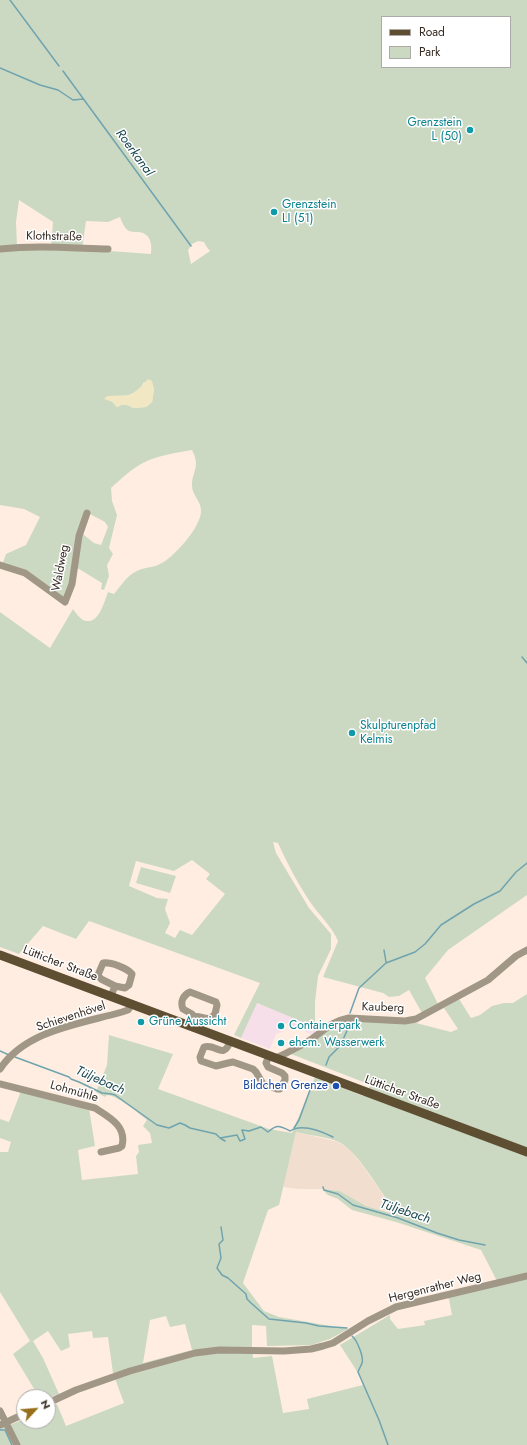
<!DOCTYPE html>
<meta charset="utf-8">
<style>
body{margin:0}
#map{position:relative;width:527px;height:1445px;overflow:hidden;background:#feede0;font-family:Jost,sans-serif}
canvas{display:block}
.legend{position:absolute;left:381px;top:16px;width:130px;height:52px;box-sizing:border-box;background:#fff;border:1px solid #aeaaa7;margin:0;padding:5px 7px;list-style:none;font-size:12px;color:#352a22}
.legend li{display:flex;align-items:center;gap:8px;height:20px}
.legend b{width:20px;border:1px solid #aeaaa7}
.north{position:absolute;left:16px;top:1389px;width:40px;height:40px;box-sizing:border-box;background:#fff;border:1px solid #aeaaa7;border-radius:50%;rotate:64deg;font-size:11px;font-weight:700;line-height:16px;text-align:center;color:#352a22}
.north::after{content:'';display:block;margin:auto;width:14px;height:18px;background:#976e1a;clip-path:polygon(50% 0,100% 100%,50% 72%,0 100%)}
</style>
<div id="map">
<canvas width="527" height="1445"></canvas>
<ul class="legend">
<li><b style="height:5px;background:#5f4f32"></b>Road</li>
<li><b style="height:11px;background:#ccd9c2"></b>Park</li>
</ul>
<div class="north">N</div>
</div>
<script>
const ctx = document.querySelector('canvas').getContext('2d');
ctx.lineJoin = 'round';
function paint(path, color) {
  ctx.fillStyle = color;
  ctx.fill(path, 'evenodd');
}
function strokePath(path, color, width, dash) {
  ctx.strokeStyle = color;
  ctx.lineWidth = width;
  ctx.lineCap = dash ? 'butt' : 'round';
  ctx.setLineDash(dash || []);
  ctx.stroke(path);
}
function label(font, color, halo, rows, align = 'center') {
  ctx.font = font + ' Jost,sans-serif';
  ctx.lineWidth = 3;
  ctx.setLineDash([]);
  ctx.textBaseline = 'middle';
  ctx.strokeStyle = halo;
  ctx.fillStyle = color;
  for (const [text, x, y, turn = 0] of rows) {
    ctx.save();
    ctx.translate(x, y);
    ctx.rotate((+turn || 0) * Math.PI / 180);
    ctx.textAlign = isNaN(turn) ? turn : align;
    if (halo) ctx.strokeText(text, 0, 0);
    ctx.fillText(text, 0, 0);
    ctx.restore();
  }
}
paint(new Path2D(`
 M296 1132 338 1142 349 1149 363 1166 388 1202 396 1211 395 1214 366 1206 340 1191 322 1189H299L283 1187Z`), '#f2dece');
paint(new Path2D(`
 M256 1003 308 1023 315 1027 316 1030 315 1033 313 1036 301 1029 286 1023 282 1032 276 1034 270 1049 241 1038Z`), '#f7dfea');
paint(new Path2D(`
 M0 0H527V895L448 950 425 978 438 1004 422 1013 409 990 399 996 389 997 383 993 323 977 338 941C332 927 322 918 313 906 299 886 288 865 278 843L273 842 276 853 309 908 331 934V949L318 976 315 1002V1027L257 1003 241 1038 234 1035 260 983 89 921 76 939 43 926 19 954 0 947V612L50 648 73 609C76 613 81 621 87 621 99 623 105 600 108 592L114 594C120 587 126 577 135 572 143 567 151 568 158 565 173 559 200 528 201 512 202 502 192 495 192 486 192 470 201 468 192 450 176 453 158 455 143 463 131 469 121 479 111 488L112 501 117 515 109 548 113 554 107 565 109 576 104 590 101 589 102 583 74 566 65 602 25 573 2 565 6 554 26 545 40 517 24 509 0 505V251L51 249 53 222 19 200 16 222 17 246 0 248ZM382 17H510V67H382ZM120 217C122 222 124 228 129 231 131 232 136 232 139 232 151 234 152 244 151 254L82 249 86 221 108 222ZM198 241 204 242 206 246 210 251 191 264 188 250 192 244ZM144 382 154 389 152 402 146 407 133 408C127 404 124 403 117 407L107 396C121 398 138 396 144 382ZM86 512 105 522 108 527 101 545 94 543 79 531ZM192 860 210 874 206 879 225 894 192 935 180 930 175 938 165 933 170 923 165 909 168 899 157 898 129 886 136 861 174 871Z
 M141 867 176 876 170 893 136 883Z
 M527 994V1445H0V1428L3 1426 6 1429 10 1425 24 1419V1421H48V1408L57 1404 66 1426 124 1403 113 1373 108 1337 93 1338 92 1331 68 1334 70 1347 61 1351 48 1331 33 1341 43 1358 59 1394 48 1398V1397H39L13 1354 30 1341 0 1292V1152H8L11 1142 0 1138V1119L9 1122 21 1091 89 1108 95 1146 78 1150 82 1180 138 1174 136 1156 139 1152 138 1145 152 1143 150 1133 143 1126 147 1120C138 1113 117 1095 107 1095L105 1097 96 1092 107 1065 109 1035 173 1054 158 1089 269 1129 292 1133 315 1077 363 1096 371 1085 291 1054 327 1029 350 1020 412 1022 451 1032 458 1029 444 1008 459 999 471 1018 480 1015 492 1006 504 1003H513ZM296 1132C308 1135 328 1137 339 1142 360 1153 380 1193 396 1212L394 1214 366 1206 340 1191 322 1189 328 1195 338 1199 352 1210 396 1222 481 1250 497 1281 439 1293 449 1299 452 1315 424 1321 425 1325 398 1329 390 1319V1315L340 1345 360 1376 363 1385 307 1399 309 1409 283 1413 272 1356 253 1358 252 1347V1325L266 1326 267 1346 311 1345 330 1339 348 1329 279 1317 264 1311 243 1283 268 1210 279 1205ZM166 1316 170 1327 185 1324 192 1350 143 1363 150 1320Z`), '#ccd9c2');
paint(new Path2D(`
 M148 379 152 381 154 389 152 402 146 407 133 408C127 404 123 403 117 407L113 402 104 399 107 396 131 395 142 386Z`), '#f1e7c2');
strokePath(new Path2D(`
 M10 0 59 66
 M0 68 40 85 58 90 73 100 83 99
 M63 71 191 246
 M522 657 527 663
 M384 950 386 962
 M350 1013 359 988 386 963 415 952 425 944 441 925 474 904 500 891 516 872 527 863
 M0 1051 9 1055
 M15 1057 69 1077 71 1079 79 1082 102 1093 111 1094 115 1095 157 1125 169 1128 180 1123 185 1125 190 1128 216 1134 220 1138 237 1135 240 1141 245 1139 242 1130 249 1131 261 1127 268 1132C277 1124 280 1126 290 1131 302 1123 321 1131 333 1137
 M326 1065 329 1057 340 1046 351 1022
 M294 1128 299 1120 310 1090 315 1082
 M220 1138 225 1141
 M323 1187 324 1190 338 1194 353 1205 398 1218 437 1233 459 1240 485 1245
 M221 1227 223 1240 219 1244 221 1258 217 1268 222 1275 228 1278 246 1294 247 1299 251 1303 269 1319 306 1323 319 1326 347 1328
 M352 1336C357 1340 364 1357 362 1363 361 1366 359 1369 358 1372L379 1420 388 1445
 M0 1430H5L12 1445`), '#6fa3ae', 1.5);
strokePath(new Path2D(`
 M0 249C36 245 72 248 108 249
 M0 565 25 573 65 602 72 584 79 536 87 513
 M111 996 115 986 125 988 129 985 132 974C127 968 111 962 103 963L98 975 101 979 115 986
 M190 1026 194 1017 192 1014 183 1009C180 1002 183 995 190 992L216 1002 217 1005 215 1014 211 1018C205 1020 199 1015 194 1017
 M230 1042C223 1060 216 1043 204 1047L200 1057 201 1061 216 1066 228 1063 233 1062 253 1069 256 1072 263 1084 277 1089H280L285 1080V1076L282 1073 268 1067 266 1063 269 1056
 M276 1058C288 1052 302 1046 313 1038 327 1028 331 1022 349 1018L405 1021 416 1019 488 980 516 956 527 950
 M0 1069C26 1030 80 1024 122 1012L128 1010 132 1004
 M0 1084 95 1108C109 1117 127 1126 122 1146L119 1148 101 1152
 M48 1403 76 1390 130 1371 195 1353 219 1350 284 1351 311 1349 323 1346 333 1343 368 1321 396 1307 527 1276
 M0 1411 17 1445
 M0 1425 24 1414`), '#a19787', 7);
strokePath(new Path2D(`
 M0 955 527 1152`), '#5f4f32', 9);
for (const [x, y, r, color] of [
 [470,130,4,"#0f9aa8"],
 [274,212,4,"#0f9aa8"],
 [352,733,4,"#0f9aa8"],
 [141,1022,4,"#0f9aa8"],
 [281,1026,4,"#0f9aa8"],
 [281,1043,4,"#0f9aa8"],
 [336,1086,4,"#1a4fb4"]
]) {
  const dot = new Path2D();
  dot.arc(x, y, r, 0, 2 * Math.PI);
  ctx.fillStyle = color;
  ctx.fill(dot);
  strokePath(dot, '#fff', 1.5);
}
label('12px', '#0d838f', '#fff', [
 ["Grenzstein",462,123,"right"],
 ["L (50)",462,137,"right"],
 ["Grenzstein",282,205],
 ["LI (51)",282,219],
 ["Skulpturenpfad",360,726],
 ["Kelmis",360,740],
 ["Grüne Aussicht",149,1022],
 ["Containerpark",289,1026],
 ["ehem. Wasserwerk",289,1043]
], 'left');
label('12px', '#352a22', '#fff', [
 ["Klothstraße",54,237,1],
 ["Waldweg",61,568,-79],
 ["Lütticher Straße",60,964,21],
 ["Kauberg",383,1008,2],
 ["Schievenhövel",71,1017,-18],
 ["Lohmühle",74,1092,16],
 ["Lütticher Straße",402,1093,20],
 ["Hergenrather Weg",435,1288,-14]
]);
label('12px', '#164399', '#fff', [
 ["Bildchen Grenze",328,1086]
], 'right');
label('italic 13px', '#184750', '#fff', [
 ["Roerkanal",134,153,54],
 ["Tüljebach",100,1081,24],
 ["Tüljebach",405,1212,18]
]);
</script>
